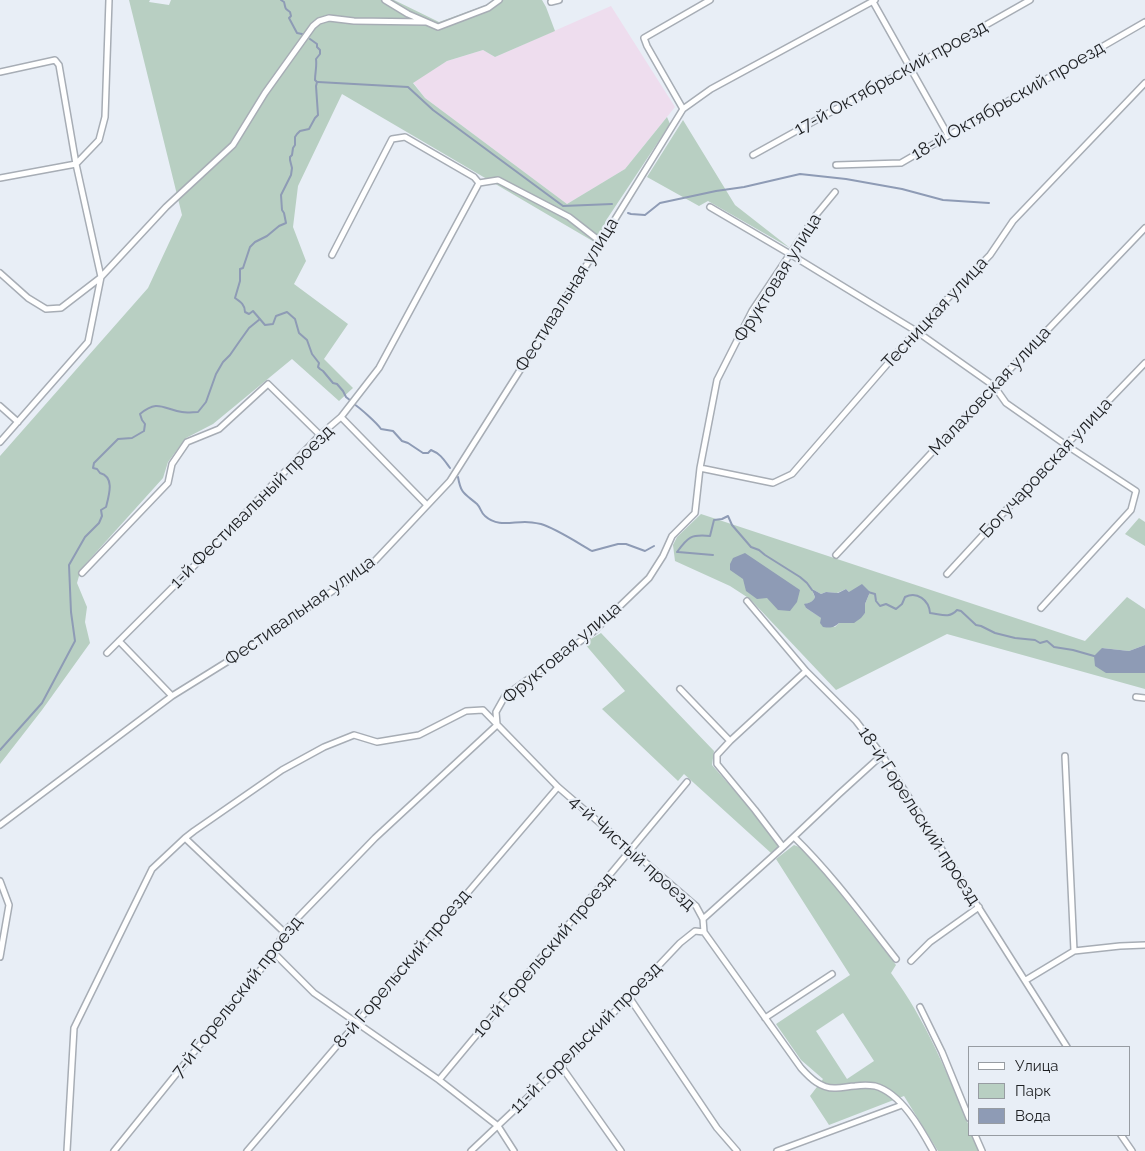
<!DOCTYPE html>
<meta charset="utf-8">
<style>
body{margin:0}
#map{position:relative;width:1145px;height:1151px;overflow:hidden;background:#e8eef6;font-family:Raleway,sans-serif}
canvas{display:block}
.legend{position:absolute;left:968px;top:1046px;width:162px;height:90px;box-sizing:border-box;background:#e8eef6;border:1px solid #979ca2;margin:0;padding:6px 9px;list-style:none;font-size:15px;color:#1e2023}
.legend li{display:flex;align-items:center;gap:10px;height:25px}
.legend b{width:25px;border:1px solid #979ca2}
</style>
<div id="map">
<canvas width="1145" height="1151"></canvas>
<ul class="legend">
<li><b style="height:6px;background:#fff"></b>Улица</li>
<li><b style="height:14px;background:#b8cfc2"></b>Парк</li>
<li><b style="height:14px;background:#8e9bb5"></b>Вода</li>
</ul>
</div>
<script>
const ctx = document.querySelector('canvas').getContext('2d');
ctx.lineJoin = 'round';
function paint(path, color) {
  ctx.fillStyle = color;
  ctx.fill(path, 'evenodd');
}
function strokePath(path, color, width, dash) {
  ctx.strokeStyle = color;
  ctx.lineWidth = width;
  ctx.lineCap = dash ? 'butt' : 'round';
  ctx.setLineDash(dash || []);
  ctx.stroke(path);
}
function label(font, color, halo, rows, align = 'center') {
  ctx.font = font + ' Raleway,sans-serif';
  ctx.lineWidth = 4.5;
  ctx.setLineDash([]);
  ctx.textBaseline = 'middle';
  ctx.strokeStyle = halo;
  ctx.fillStyle = color;
  for (const [text, x, y, turn = 0] of rows) {
    ctx.save();
    ctx.translate(x, y);
    ctx.rotate((+turn || 0) * Math.PI / 180);
    ctx.textAlign = isNaN(turn) ? turn : align;
    if (halo) ctx.strokeText(text, 0, 0);
    ctx.fillText(text, 0, 0);
    ctx.restore();
  }
}
paint(new Path2D(`
 M611 6 675 107 625 169 567 204 425 98 413 82 447 61 483 50 495 57Z`), '#ede');
paint(new Path2D(`
 M129 0H150L149 2 169 5 171 0H394L439 22 486 5 493 0H542L546 7 555 31 495 57 483 50 447 61 413 83 425 98 567 204 625 169 667 117 670 124 607 219 596 243 342 94 298 186 293 227 306 261 294 284 348 324 324 359 353 388 339 401 292 359 213 424 186 438 168 462 163 478 81 569 77 583 87 607 85 622 90 643 42 710 0 764V456L148 288 182 215Z
 M683 120 735 205 790 248 708 201 699 206 647 177Z
 M701 514 1085 641 1127 597 1145 609V645L1129 651 1102 648 1106 673H1145V689L947 634 836 690 750 599 730 586 675 561 673 545 677 537ZM846 589 849 592H870L865 604V613L850 623H839L835 627 806 608 805 604C810 603 813 602 815 597L813 593 814 590 821 594 826 592 837 593Z
 M1139 518 1145 522V546L1125 534Z
 M601 633 714 751 712 765 754 813 779 847 771 853 684 774 678 781 602 709 625 691 584 643Z
 M794 845 799 847 812 857 896 965 891 973C926 1020 947 1073 969 1126V1135H972L979 1151H938L904 1096 829 1125 810 1096 823 1079 801 1060 776 1024 850 975 776 859ZM843 1013 874 1061 847 1079 816 1031Z`), '#b8cfc2');
paint(new Path2D(`
 M745 553 800 590 797 602 790 611 778 610 767 598 757 599 746 591 743 579 730 570V564L733 558Z
 M862 584 870 592 865 604V613L861 618 854 623H839C833 628 831 628 823 627L820 623 821 618 806 608 804 604C809 603 813 602 815 597L812 590H814L821 594 826 592 838 593 846 589 849 592Z
 M1145 645V673H1106L1095 666 1094 656 1102 648 1129 651Z`), '#8e9bb5');
strokePath(new Path2D(`
 M281 0 284 2C286 9 284 8 290 12L291 16 289 18 297 33 302 34
 M310 39 317 44V47L320 50V54L316 59C317 67 315 73 315 80L317 82 316 86 318 115 315 118 309 129 300 131 297 134 295 137V145L293 148 292 155 290 157V160L292 168 291 175 281 195 282 210 284 213 286 223 279 226 267 236 255 242 250 247 243 268 240 269V281L235 298C241 302 245 305 245 312L249 314 253 311 265 325 273 324 276 316 287 312 295 319 299 333 307 340 312 354 319 363 318 367 320 369 323 371 333 383 337 384 343 391 346 397 351 401
 M318 82 408 87 433 110 563 206 612 204
 M628 213 631 214 645 215 660 203 716 191 744 187 800 174 846 179 902 189 943 200 989 203
 M354 404C360 408 377 423 381 429L393 431 402 441 408 443 423 453H428L431 450C441 454 444 460 450 468
 M458 477C461 494 464 493 477 504 481 508 481 513 485 516 497 527 511 522 525 522 530 522 536 523 541 524 555 528 578 543 592 551L618 544H626L645 551 654 546
 M677 552C688 537 691 534 710 536L714 520 722 519 728 516 732 525 751 547 759 550 765 555 800 577 807 583 812 590
 M678 552 713 555
 M868 592 875 594 876 601 880 606 886 604 896 609 902 604 905 597C917 591 929 600 930 613 941 614 949 619 957 610L961 611 976 625 981 626 995 633 1015 638 1035 640 1040 643 1047 641 1054 647 1073 650 1094 656
 M0 750 42 703 75 641 71 612 69 565 85 537 99 523 102 516 101 510 106 507C109 495 115 477 100 473L97 469 93 468 94 463 118 439 132 438 144 431 145 424 142 420 140 414C158 399 163 409 182 412 187 413 193 412 198 412L206 402 216 374 223 362 230 355 239 342 249 328 260 319`), '#8e9bb5', 2);
const street = new Path2D(`
 M109 0 105 117 99 140 76 164 101 277 166 207 233 145 265 93 313 26 319 21 329 18 354 21 426 22
 M385 0 408 14 438 27 488 8 499 0
 M872 0 948 135
 M551 2 559 0
 M0 72 55 60 59 65 76 164 0 178
 M683 109 647 46 644 38 710 0
 M753 155 910 68 1030 0
 M836 165 901 163 1145 22
 M479 183 498 180 569 217 601 242
 M710 207 790 254 916 331 994 386 1006 403 1066 445 1136 491 1131 510 1041 608
 M332 255 392 139 405 137 474 177 479 183
 M0 273 28 298 46 309 61 308 100 278
 M0 406 18 422
 M341 417 427 505
 M0 442 88 342 101 277
 M700 468 773 483 792 474 916 331 990 255 1013 221 1145 83
 M836 555 994 386 1145 228
 M82 573 168 483 172 464 187 442 219 429 268 384 320 435
 M947 574 1066 445 1145 363
 M747 601 806 671 856 721 882 755 1067 1047
 M119 641 172 696
 M107 653 198 562 320 435 341 417 379 368 479 183
 M680 689 730 741 717 755V764L755 810 783 847
 M1136 697 1145 698
 M497 724 496 712 505 696 593 632 649 578 663 556 672 536 695 513 700 468 717 380 752 311 816 215 835 192
 M730 741 806 671
 M1065 756 1074 951
 M0 825 172 696 238 655 371 565 450 481 601 242 683 109 711 89 875 0
 M794 837C832 874 863 917 896 959
 M185 838 284 932
 M0 881 9 905 0 957
 M703 919 783 847 839 794 882 755
 M274 953 314 993 439 1080 498 1126 514 1151
 M911 961 930 942 979 907
 M1026 980 1074 951 1120 946 1145 945
 M629 997 717 1128 737 1151
 M920 1007 942 1052 969 1118
 M765 1018 832 974
 M561 1066 621 1151
 M439 1080 687 782
 M975 1135 982 1151
 M1121 1135 1132 1151
 M67 1151 74 1028 152 869 185 838 194 831 282 770 324 747 354 735 377 742 419 735 466 711 483 710 558 787 696 906 703 919 704 932 801 1068C810 1078 821 1089 836 1088 843 1088 849 1086 855 1086 862 1085 869 1085 875 1086 901 1093 921 1129 933 1151
 M114 1151 274 953 284 932 375 838 497 725
 M247 1151 558 787
 M471 1151 561 1066 629 997 680 943 695 931 704 932
 M777 1151 902 1105`);
strokePath(street, '#a7adb5', 8);
strokePath(street, '#fff', 5);
label('18px', '#1e2023', '#e8eef6', [
 ["17-й Октябрьский проезд",891,78,-29],
 ["18-й Октябрьский проезд",1008,101,-30],
 ["Фруктовая улица",778,278,-58],
 ["Фестивальная улица",567,295,-58],
 ["Тесницкая улица",935,313,-47],
 ["Малаховская улица",990,391,-47],
 ["Богучаровская улица",1046,468,-47],
 ["1-й Фестивальный проезд",252,507,-45],
 ["Фестивальная улица",300,611,-35],
 ["Фруктовая улица",562,653,-40],
 ["18-й Горельский проезд",919,816,57],
 ["4-й Чистый проезд",632,853,42],
 ["10-й Горельский проезд",544,955,-50],
 ["8-й Горельский проезд",402,969,-50],
 ["7-й Горельский проезд",237,997,-52],
 ["11-й Горельский проезд",586,1038,-45]
]);
</script>
